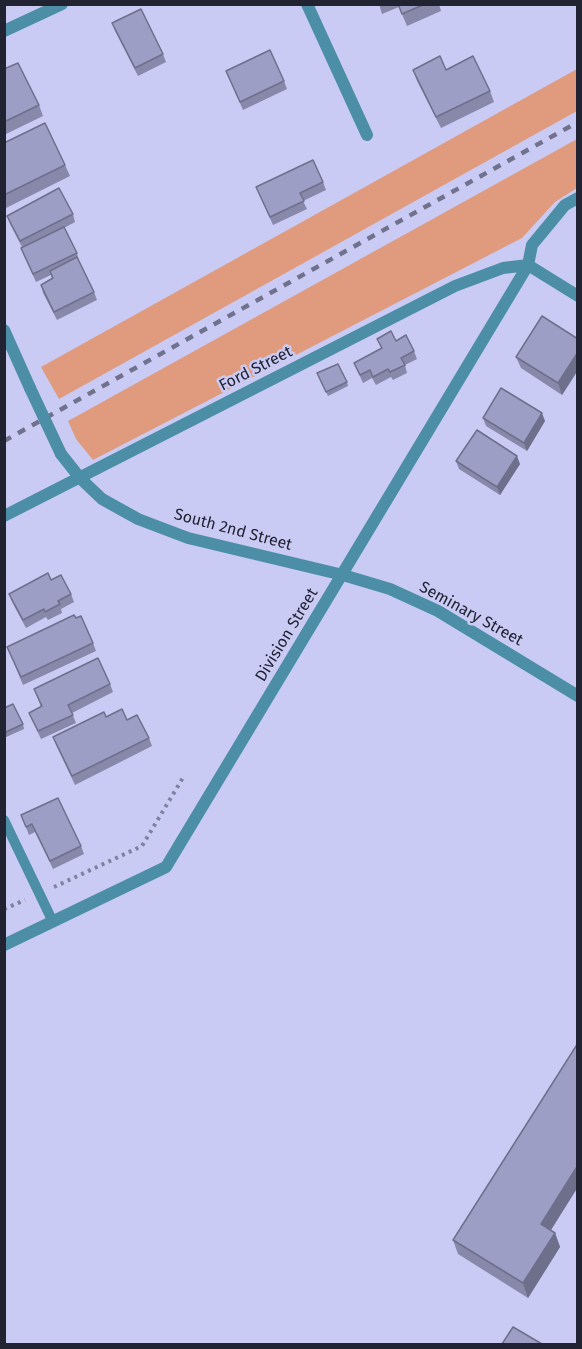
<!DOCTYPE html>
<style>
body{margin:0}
#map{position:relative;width:582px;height:1349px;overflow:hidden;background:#c9cbf4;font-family:"Fira Sans",sans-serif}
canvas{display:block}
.frame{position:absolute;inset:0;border:6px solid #222332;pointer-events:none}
</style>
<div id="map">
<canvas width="582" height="1349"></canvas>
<div class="frame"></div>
</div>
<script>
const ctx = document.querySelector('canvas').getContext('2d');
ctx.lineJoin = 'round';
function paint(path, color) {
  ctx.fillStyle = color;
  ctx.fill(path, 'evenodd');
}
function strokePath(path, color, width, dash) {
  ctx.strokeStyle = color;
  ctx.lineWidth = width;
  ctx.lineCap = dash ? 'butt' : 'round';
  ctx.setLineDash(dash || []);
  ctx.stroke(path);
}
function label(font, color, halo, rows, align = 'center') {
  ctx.font = font + ' "Fira Sans",sans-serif';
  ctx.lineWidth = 5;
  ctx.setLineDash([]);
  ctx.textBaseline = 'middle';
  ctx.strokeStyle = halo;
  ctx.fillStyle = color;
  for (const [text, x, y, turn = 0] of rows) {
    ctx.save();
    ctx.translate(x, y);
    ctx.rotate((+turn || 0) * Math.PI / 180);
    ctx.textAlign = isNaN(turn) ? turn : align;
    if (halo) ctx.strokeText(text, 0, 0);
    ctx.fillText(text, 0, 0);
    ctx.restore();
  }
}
paint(new Path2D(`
 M577 69V111L59 399 41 367Z
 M577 139V188L555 202 522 238 93 460 76 439 68 421Z`), '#e09b7f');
strokePath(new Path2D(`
 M54 887 142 846 184 776
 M4 909 25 900`), '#80819f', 4, [3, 4.5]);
strokePath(new Path2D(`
 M4 820 53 922`), '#4b8ea5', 10);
strokePath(new Path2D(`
 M307 4 367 135
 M4 31 62 4
 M528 265 578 296
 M4 516 455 286 503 268 528 265
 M4 945 166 867 528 265 532 245 565 205 578 198`), '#4b8ea5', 12);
strokePath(new Path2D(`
 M4 330 30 388
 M61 454 80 478 102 499 138 519 188 538 343 575 390 589 438 611 578 696`), '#4b8ea5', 12);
strokePath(new Path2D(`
 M4 441 578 122`), '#70718c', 4.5, [8, 8]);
strokePath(new Path2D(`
 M30 388 61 454`), '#4b8ea5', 12);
paint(new Path2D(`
 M379 4H439L441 11 407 26 399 7 382 14Z
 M112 23 163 54 166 62 138 76 115 31Z
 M4 69 39 105 43 116 4 135Z
 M413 70H446L490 91 494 102 441 128 417 81Z
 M226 71 284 81 287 89 243 110Z
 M4 143 65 165 70 176 4 209Z
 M323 182 326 190 303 201 307 209 273 225 256 187Z
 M73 214 75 222 64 228 77 253 79 261 94 292 97 300 57 320 43 293 41 285 52 279 51 275 36 282 24 256 21 248 22 247 10 224 7 216Z
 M377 339 396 341 414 351 417 359 405 365 407 373 393 380 391 377 376 385 372 378 363 383 354 363 381 348Z
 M578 339V370L562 395 521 368 516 357Z
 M317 373 347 382 348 386 328 396Z
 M483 418 545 421 527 451 486 426Z
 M456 461 520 464 500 495 459 469Z
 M51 580 71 594 74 602 61 609 62 613 48 620 46 617 26 628 12 602 9 594Z
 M93 643 96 651 23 685 7 647Z
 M110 684 113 692 72 713 76 723 41 739 29 713 41 707 34 689Z
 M4 708 23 724 24 729 4 738Z
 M106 717 127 720 149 738 152 746 75 785 56 745 53 737Z
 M21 815 81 846 84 854 53 869 35 832 29 835Z
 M551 1230 555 1233 560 1247 528 1298 458 1254 453 1240Z`), '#8788aa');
paint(new Path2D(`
 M578 352V370L562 395 558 383Z
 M542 413 545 421 527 451 524 443Z
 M517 456 520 464 500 495 497 487Z
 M578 1165V1187L546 1238 541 1224Z
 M555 1233 560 1247 528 1298 523 1283Z`), '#6e6f8b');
const building = new Path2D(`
 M398 4H425L402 14Z
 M141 9 163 54 135 68 112 23Z
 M270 50 284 81 240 102 226 71Z
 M440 56 446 70 473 56 490 91 436 117 413 70Z
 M18 63 39 105 4 122V69Z
 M45 123 65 165 4 195V143Z
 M313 160 323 182 300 193 304 201 270 217 256 187Z
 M59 188 73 214 20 241 7 216Z
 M64 227 77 253 33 274 21 248Z
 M77 257 94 292 54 312 41 285 53 278 50 271Z
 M542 316 578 339V352L558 383 516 357Z
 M391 331 396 341 406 335 414 351 401 358 405 365 390 372 388 369 373 377 370 370 360 375 354 363 382 348 377 339Z
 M338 364 347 382 326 392 317 373Z
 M501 388 542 413 524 443 483 418Z
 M477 430 517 456 497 487 456 461Z
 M48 573 51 580 61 575 71 594 58 601 60 604 45 612 44 609 23 620 9 594Z
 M74 615 76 618 81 616 93 643 21 677 7 647Z
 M98 658 110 684 68 705 73 715 38 731 29 713 42 706 34 689Z
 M13 704 23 724 4 733V708Z
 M122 709 127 720 137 715 149 738 72 776 53 737 104 712 106 717Z
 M58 798 81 846 50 861 32 824 26 827 21 815Z
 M578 1043V1165L541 1224 555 1233 523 1283 453 1240Z
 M513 1327 542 1344H502Z`);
paint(building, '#9d9ec6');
strokePath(building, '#6e6f8b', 1.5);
label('16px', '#222332', '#c9cbf4', [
 ["Ford Street",256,369,-27],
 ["South 2nd Street",233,530,15],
 ["Seminary Street",471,614,29],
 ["Division Street",287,635,-59]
]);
</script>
